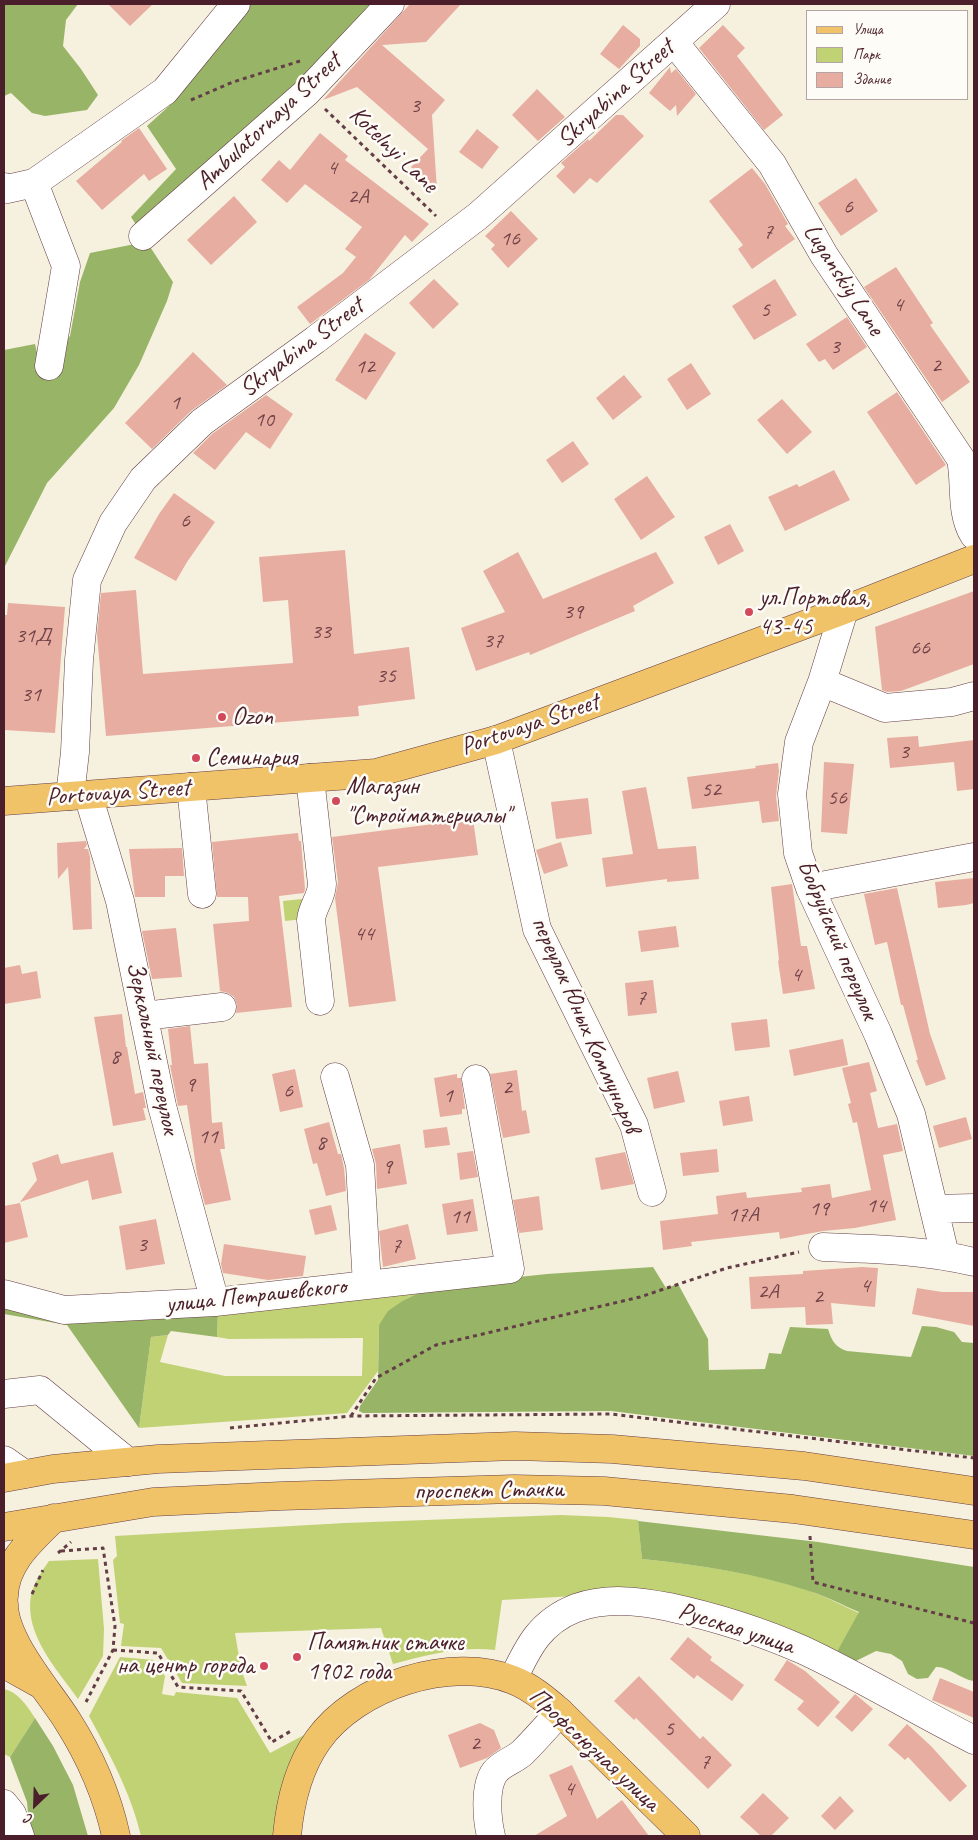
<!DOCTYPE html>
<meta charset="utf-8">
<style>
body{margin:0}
#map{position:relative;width:978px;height:1840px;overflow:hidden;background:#f6f0de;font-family:Caveat,sans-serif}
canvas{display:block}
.frame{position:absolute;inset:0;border:5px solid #4a1f2b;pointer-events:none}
.legend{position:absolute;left:806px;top:10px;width:162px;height:90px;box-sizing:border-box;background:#fdfcf7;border:1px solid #b5a4a5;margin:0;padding:6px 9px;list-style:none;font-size:15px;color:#4a1f2b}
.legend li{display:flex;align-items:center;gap:10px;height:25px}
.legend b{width:25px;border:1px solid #b5a4a5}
.north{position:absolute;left:10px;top:1780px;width:50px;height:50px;-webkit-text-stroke:4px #fdfcf7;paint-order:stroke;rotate:204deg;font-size:14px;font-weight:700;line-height:20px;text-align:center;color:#4a1f2b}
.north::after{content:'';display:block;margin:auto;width:18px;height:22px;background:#4a1f2b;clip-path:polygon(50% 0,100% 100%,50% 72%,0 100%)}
</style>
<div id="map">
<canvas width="978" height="1840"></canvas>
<div class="frame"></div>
<ul class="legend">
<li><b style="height:6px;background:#f1c369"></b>Улица</li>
<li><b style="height:14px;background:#c1d275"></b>Парк</li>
<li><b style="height:14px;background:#e7ada0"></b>Здание</li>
</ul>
<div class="north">С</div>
</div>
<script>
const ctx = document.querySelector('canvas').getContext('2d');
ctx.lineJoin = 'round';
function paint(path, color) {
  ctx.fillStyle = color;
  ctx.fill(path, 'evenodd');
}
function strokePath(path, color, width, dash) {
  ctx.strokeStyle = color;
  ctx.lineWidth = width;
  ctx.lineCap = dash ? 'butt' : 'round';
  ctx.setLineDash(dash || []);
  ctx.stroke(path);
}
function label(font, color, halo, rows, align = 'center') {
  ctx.font = font + ' Caveat,sans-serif';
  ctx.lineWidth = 5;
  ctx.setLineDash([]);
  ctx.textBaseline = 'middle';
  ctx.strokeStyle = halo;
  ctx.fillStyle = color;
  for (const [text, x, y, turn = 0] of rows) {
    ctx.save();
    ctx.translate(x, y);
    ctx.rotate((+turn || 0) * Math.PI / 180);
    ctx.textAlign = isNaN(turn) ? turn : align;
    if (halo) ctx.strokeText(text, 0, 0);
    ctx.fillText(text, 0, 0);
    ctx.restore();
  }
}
paint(new Path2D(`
 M302 899 304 919 285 921 283 901Z
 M434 1286 404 1300 379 1325 378 1371 347 1413 139 1428 151 1337 168 1335 160 1362 225 1376H362L363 1338 229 1339 217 1337 218 1308Z
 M561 1515 608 1517 638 1520 642 1559C699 1565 756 1573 810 1591 827 1597 843 1606 859 1613L835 1655 612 1594 502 1600 495 1650C461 1646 426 1655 393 1664L381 1628 235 1633 241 1669 247 1686 182 1683 161 1648 121 1646 124 1624 120 1623 113 1560 117 1556 115 1536 345 1523Z
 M98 1559 104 1629 103 1656 78 1699C57 1669 24 1635 31 1595 34 1583 42 1571 49 1561Z
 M120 1657 154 1660 165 1676 162 1694 174 1696 176 1692 237 1698 270 1753 306 1734 275 1836H141C131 1793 110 1755 89 1716Z
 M4 1689C18 1692 28 1707 35 1718L10 1757 4 1754Z`), '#c1d275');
paint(new Path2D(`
 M4 4H78L66 20 63 46 81 69 98 95 87 110 45 116 32 113 11 93 4 96Z
 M247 4H384L141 232 131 217 176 169 147 126 169 106 173 95Z
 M143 236 173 282 167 301 139 365 114 408 47 483 4 568V350L35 344 38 357 49 366 70 336 80 282 90 253 135 244Z
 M653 1267 666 1288 678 1284 708 1339 709 1370 765 1369 769 1353 781 1354 790 1327 828 1329C832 1341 835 1347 847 1351L911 1357 922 1326 936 1327 954 1332 962 1342 974 1343V1456L611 1411 363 1413 359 1411 360 1406 378 1380 379 1325 388 1311 404 1300 434 1286 547 1274Z
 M4 1297 218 1308 217 1337 171 1331 168 1335 151 1337 139 1428 67 1325 4 1314Z
 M638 1521 818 1542 974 1567V1681C960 1679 948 1666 936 1667L928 1678 917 1679 908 1674 902 1661 891 1654 876 1651 856 1661 835 1655 859 1612C842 1605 826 1596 809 1591 754 1573 699 1565 642 1559Z
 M35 1718 53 1746 73 1785 88 1836H30L27 1802 10 1757Z`), '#98b466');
paint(new Path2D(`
 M108 4H153L130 26Z
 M410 4H461L426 42 382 45 445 100 432 115 437 190 411 167 428 149 357 87 323 100Z
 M623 25 640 39V46L619 69 600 54Z
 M723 25 745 48 737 56 783 115 764 130 699 48Z
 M670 67 671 73 676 69 696 94 677 116 676 105 670 111 649 93Z
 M537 89 565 117 538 141 512 115Z
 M616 115H623L644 136 597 183 590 178 574 194 556 176 565 167 561 163 588 139 589 141Z
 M139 128 167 169 149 181 144 174 102 210 76 181 122 142 121 141Z
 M477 129 499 147 482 169 459 152Z
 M320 133 348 156 345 160 429 224 412 242 405 235 369 280 310 324 297 307 343 273 356 257 345 249 362 227 305 184 287 203 261 180 279 160 290 170Z
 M752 168 765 184 788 224 785 226 795 239 752 269 738 249 743 245 709 201Z
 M856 178 878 211 841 236 818 203Z
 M234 196 257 222 211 265 187 240Z
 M511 211 538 239 508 268 491 249 495 245 485 236Z
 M896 267 933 323 930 325 970 382 942 402 864 287Z
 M434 279 459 304 433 329 409 303Z
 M775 279 797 315 754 340 732 306Z
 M847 317 867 347 833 370 825 359 819 362 806 344Z
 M365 333 396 353 366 400 335 380Z
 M193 352 227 385 191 411 152 449 125 423Z
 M691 363 711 394 687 410 667 379Z
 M624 375 642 397 613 420 596 398Z
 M897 392 946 465 916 485 867 412Z
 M266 395 293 414 270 449 246 432 215 470 193 453 212 434Z
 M782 399 812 432 787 454 757 420Z
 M573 441 589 464 562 483 546 460Z
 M834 470 850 500 785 531 768 497 797 484 799 487Z
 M647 476 675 517 641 540 614 499Z
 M174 493 215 522 187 562 176 581 134 558 159 514Z
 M730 524 744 551 718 565 704 537Z
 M345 550 354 654 409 647 415 699 358 706 359 716 106 736 97 634 101 593 136 590 143 674 293 663 288 600 263 602 259 557Z
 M518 552 543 599 656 552 674 583 633 606 635 611 530 655 529 652 476 671 461 628 505 612 483 571Z
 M974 591V664L901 691 887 692 882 690 875 627Z
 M8 603 65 607 55 733 4 730V615H7Z
 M918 736 919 747 974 740V789L957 791 954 762 890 768 887 738Z
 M824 762 854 764 847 834 821 832Z
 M778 763 779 771 776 796 779 821 762 823 759 801 692 809 687 777 756 768 755 766Z
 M646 787 658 849 696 846 699 879 667 882V879L606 887 602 858 633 854 622 791Z
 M588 798 592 834 556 839 551 802Z
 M473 819 478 855 378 867 396 1001 349 1007 335 898 338 882 332 837Z
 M298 833 299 841H301L305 889 304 893 279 896 292 1007 236 1013 237 1005 234 997 228 993 220 991 213 924 249 921 248 897H217L212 842Z
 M86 841 87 845 84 849H88L90 857 92 929 73 930 68 867 58 879 57 843Z
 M561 842 568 866 544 874 536 850Z
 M182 848 184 876H165V897H135L129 849Z
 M974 878V903L966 905 938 908 935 882Z
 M792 884 801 946H807L815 989 783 994 778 961 779 960 771 887Z
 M897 888 930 1034 946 1079 926 1086 916 1060H918L903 1005H901L887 942 875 945 864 894Z
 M676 926 679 947 641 952 638 931Z
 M176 928 182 977 152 979 142 931Z
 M20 965 22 974 37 971 41 998 4 1004V968Z
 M653 980 657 1013 628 1016 625 983Z
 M122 1014 126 1047H127L135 1094 143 1092 146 1108H143L146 1120 113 1126 94 1017Z
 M767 1019 770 1047 735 1051 731 1023Z
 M190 1026 194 1064 208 1063 212 1123 222 1122 225 1149H220L231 1200 205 1205 197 1174 187 1105 178 1106 170 1065H172L168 1029Z
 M843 1039 848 1065 794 1076 789 1050Z
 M869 1062 877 1091 870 1093 878 1128 897 1124 903 1151 883 1155 896 1220 855 1228 823 1231 780 1239 779 1232 691 1242 692 1246 663 1250 660 1221 718 1214 716 1196 746 1192 747 1198 802 1192 801 1188 830 1184 832 1198 871 1190 857 1122 853 1123 848 1104 851 1103 842 1068Z
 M295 1069 303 1107 280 1112 272 1074Z
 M517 1070 522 1111 526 1110 530 1133 503 1138 490 1074Z
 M678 1071 685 1102 654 1109 647 1078Z
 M457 1074V1078H461L465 1109H462V1114L440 1117 434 1078Z
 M749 1096 753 1121 723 1126 719 1101Z
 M966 1117 972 1139 939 1148 933 1126Z
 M329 1122 338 1154H341L344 1168 346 1191 326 1196 317 1163 313 1164 304 1129Z
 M447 1127 450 1145 425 1148 423 1130Z
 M400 1144 407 1184 377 1189 376 1164 372 1149Z
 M717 1149 719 1172 683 1176 680 1153Z
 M473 1151 478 1177 460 1180 457 1153Z
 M113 1152 122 1193 92 1200 88 1180 20 1202 37 1180 32 1163 58 1154 61 1164Z
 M625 1152 634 1184 601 1190 595 1158Z
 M539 1196 543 1230 519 1233 513 1200Z
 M473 1199 478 1231 447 1235 442 1204Z
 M20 1203 28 1237 4 1243V1206Z
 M331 1205 337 1230 315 1235 309 1210Z
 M156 1219 165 1264 126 1270 119 1226Z
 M408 1224 416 1259 383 1267 379 1231Z
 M224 1244 306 1256 303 1276 268 1280 223 1273 221 1264Z
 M862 1267 878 1268 875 1307 831 1303 833 1324 806 1325 805 1307 751 1309 749 1277 803 1274V1271Z
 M917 1288 942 1292H974V1326L912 1314Z
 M688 1637 712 1657 710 1660 744 1685 732 1701 697 1675 694 1679 670 1659Z
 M787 1660 805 1671 840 1702 818 1727 797 1709 804 1701 774 1680Z
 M639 1676 700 1739 703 1736 732 1765 708 1789 636 1718 634 1720 614 1701Z
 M940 1678 974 1692V1718L932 1700Z
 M855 1694 873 1709 852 1732 835 1717Z
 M480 1723 494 1730 501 1748 487 1758 460 1768 448 1735Z
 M907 1724 931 1746 967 1786 950 1802 908 1757 905 1760 888 1745Z
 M572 1765 597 1819 622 1800 649 1836H534L567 1816 549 1775Z
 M763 1793 789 1818 771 1836H761L740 1817Z
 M840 1796 854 1811 835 1830 821 1816Z`), '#e7ada0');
const minor = new Path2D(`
 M674 42 772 164 824 255 961 459C966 483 960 513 974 535
 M34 183 66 266 49 366
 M4 187 7 189 34 183 165 91 236 4
 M143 236 307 92 390 4
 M844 610 822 682 799 742 792 794 798 853 810 888 878 1034 911 1114 945 1255
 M822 682 885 708 952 702 974 696
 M496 740 537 929 634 1125 652 1192
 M310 778 322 884C322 897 312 907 311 920L320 1001
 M191 787 202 894
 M88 795 120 901 162 1106 215 1302
 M70 796 75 752 79 660 87 580 113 523 143 479 202 422 315 340 478 216 716 4
 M810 888 974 857
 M144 1016 222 1007
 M335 1077 360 1165 367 1285
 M934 1209 974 1208
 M823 1247C874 1249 925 1250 974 1262
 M4 1294 64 1310 215 1302 510 1269 476 1079
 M4 1394 40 1390 128 1462
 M4 1460 24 1474
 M513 1679C528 1647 540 1622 576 1608 607 1597 638 1601 669 1607 715 1617 760 1631 803 1650 861 1677 916 1711 974 1740
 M4 1804 12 1814 20 1836
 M491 1836C487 1820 484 1786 495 1772 502 1763 515 1760 523 1752 536 1739 548 1725 560 1712`);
const major = new Path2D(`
 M4 801 376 773 496 740 844 610 974 559
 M4 1478 53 1469 158 1459 515 1446 612 1449 804 1466 974 1491
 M4 1527 153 1502 281 1496 514 1489 604 1491 793 1509 974 1535
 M4 1596C5 1562 32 1540 54 1518
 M4 1604C4 1641 48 1690 67 1720 90 1756 107 1795 116 1836
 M4 1664 40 1684
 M287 1836C290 1802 298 1768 318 1740 356 1686 451 1655 513 1680 531 1687 546 1700 560 1712L686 1836`);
strokePath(minor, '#643e46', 29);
strokePath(major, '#643e46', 29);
strokePath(new Path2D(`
 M191 100 233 82 300 61
 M325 109 436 216
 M351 1416 376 1378 436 1345 640 1297 727 1268 799 1252
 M230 1428 351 1416 611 1414 974 1458
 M810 1536 813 1582 974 1623
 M61 1551 103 1548 115 1626 113 1650 86 1702
 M58 1553 71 1542
 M32 1594 43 1570
 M113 1650 158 1653 178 1687 241 1691 272 1742 291 1731`), '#643e46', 3, [4, 4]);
strokePath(minor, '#fff', 28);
strokePath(major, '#f1c369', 28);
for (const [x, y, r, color] of [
 [749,612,5,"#d1495b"],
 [222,717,5,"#d1495b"],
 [196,758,5,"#d1495b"],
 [336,801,5,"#d1495b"],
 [297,1657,5,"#d1495b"],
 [264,1666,5,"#d1495b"]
]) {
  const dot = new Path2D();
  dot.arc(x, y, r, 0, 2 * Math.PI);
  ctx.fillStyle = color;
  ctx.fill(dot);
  strokePath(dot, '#fdfcf7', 2);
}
label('22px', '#714248', null, [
 ["3",415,106],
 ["4",332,168],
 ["2А",358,197],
 ["6",848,207],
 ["7",768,232],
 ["16",510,239],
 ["4",898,305],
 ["5",765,310],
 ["3",835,347],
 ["2",936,366],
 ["12",365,367],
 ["1",175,403],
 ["10",264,420],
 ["6",185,521],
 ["39",573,612],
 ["33",321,632],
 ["31Д",33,636],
 ["37",493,641],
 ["66",920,648],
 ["35",386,676],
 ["31",31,695],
 ["3",904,752],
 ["52",711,790],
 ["56",837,798],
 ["44",364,934],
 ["4",796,975],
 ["7",641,998],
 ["8",115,1057],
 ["9",190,1085],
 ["2",507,1088],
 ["6",288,1091],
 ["1",448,1096],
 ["11",208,1137],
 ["8",321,1143],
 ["9",387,1167],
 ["14",876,1206],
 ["19",819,1209],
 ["17А",743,1215],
 ["11",460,1217],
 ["3",142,1245],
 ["7",396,1246],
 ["4",865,1286],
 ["2А",768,1292],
 ["2",818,1297],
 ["5",669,1729],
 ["2",475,1744],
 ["7",705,1762],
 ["4",569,1789]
]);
label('25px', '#4a1f2b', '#fdfcf7', [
 ["Skryabina Street",616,94,-42],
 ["Ambulatornaya Street",269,122,-43],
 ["Kotelnyi Lane",393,150,44],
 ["Luganskiy Lane",843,280,57],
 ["Skryabina Street",302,348,-37],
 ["Portovaya Street",530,725,-19],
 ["Portovaya Street",118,793,-4],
 ["Бобруйский переулок",837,940,67],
 ["переулок Юных Коммунаров",585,1025,66],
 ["Зеркальный переулок",152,1048,78],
 ["улица Петрашевского",256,1296,-6],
 ["проспект Стачки",489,1491,-1],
 ["Русская улица",736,1629,18],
 ["Профсоюзная улица",594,1750,43]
]);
label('25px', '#4a1f2b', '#fdfcf7', [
 ["ул.Портовая,",759,598],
 ["43-45",759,627],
 ["Ozon",232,717],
 ["Семинария",206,758],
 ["Магазин",346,787],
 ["\"Стройматериалы\"",346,816],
 ["Памятник стачке",307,1643],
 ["1902 года",307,1672],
 ["на центр города",254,1666,"right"]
], 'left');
</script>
